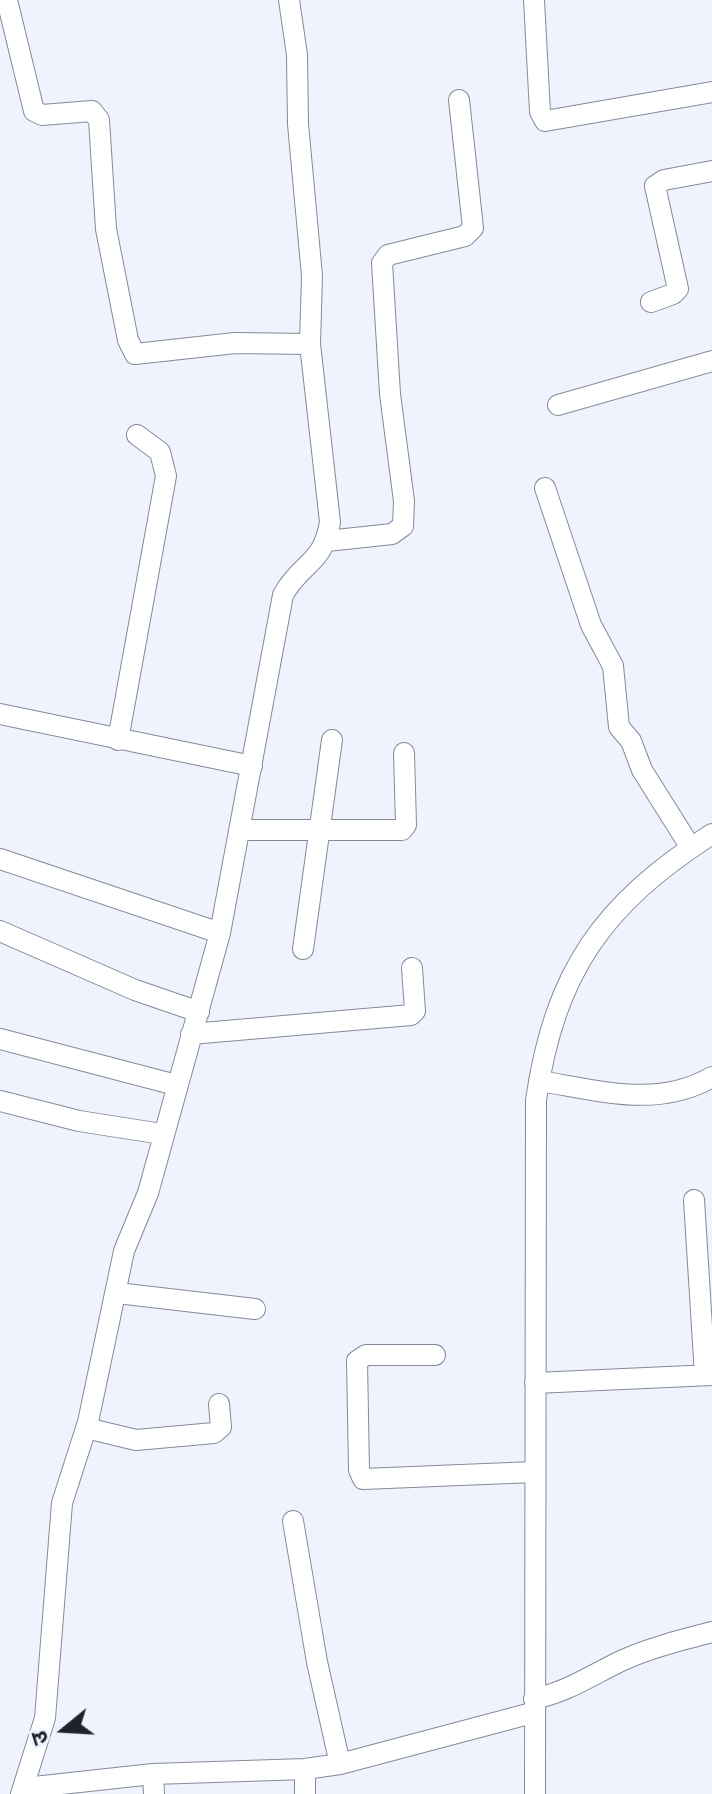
<!DOCTYPE html>
<meta charset="utf-8">
<style>
body{margin:0}
#map{position:relative;width:712px;height:1794px;overflow:hidden;background:#eff3fe;font-family:"Sofia Sans Condensed","Noto Sans Devanagari",sans-serif}
canvas{display:block}
.north{position:absolute;left:24px;top:1690px;width:80px;height:80px;-webkit-text-stroke:6px #eff3fe;paint-order:stroke;rotate:252deg;font-size:22px;font-weight:700;line-height:32px;text-align:center;color:#202229}
.north::after{content:'';display:block;margin:auto;width:28px;height:36px;background:#202229;clip-path:polygon(50% 0,100% 100%,50% 72%,0 100%)}
</style>
<div id="map">
<canvas width="712" height="1794"></canvas>
<div class="north">उ</div>
</div>
<script>
const ctx = document.querySelector('canvas').getContext('2d');
ctx.lineJoin = 'round';
function strokePath(path, color, width, dash) {
  ctx.strokeStyle = color;
  ctx.lineWidth = width;
  ctx.lineCap = dash ? 'butt' : 'round';
  ctx.setLineDash(dash || []);
  ctx.stroke(path);
}
const minor = new Path2D(`
 M7 0 34 111 42 115 92 111 99 120 106 229 128 340 135 354 235 343 310 344
 M534 0 540 112 545 121 712 92
 M651 302 673 294 678 289 655 186 664 180 712 171
 M558 405 712 361
 M545 488 591 625 613 666 619 727 631 741 642 770 691 848
 M327 541 392 534 403 526 404 501 390 394 382 263 388 255 465 236 473 228 459 100
 M0 714 252 766
 M118 740 166 476 160 452 137 435
 M242 830H402L406 825 404 753
 M0 859 220 933
 M0 931 135 990 199 1012
 M303 949 332 740
 M191 1034 411 1015 415 1011 412 968
 M0 1039 176 1085
 M539 1081C598 1090 657 1109 712 1077
 M0 1101 79 1121 162 1134
 M694 1200 705 1375
 M117 1293 255 1309
 M435 1355H366L357 1361 359 1470 363 1479 534 1472
 M535 1383 712 1375
 M86 1428 136 1440 214 1433 221 1427 219 1404
 M293 1521 317 1662 340 1764
 M534 1699C567 1692 590 1676 621 1661 649 1648 681 1640 712 1632
 M305 1769V1794
 M153 1774 154 1794
 M25 1788 153 1774 305 1769 340 1764 532 1713
 M21 1794 45 1718 62 1503 88 1422 124 1251 148 1193 220 933 283 595C301 562 323 565 330 522L310 344 312 276 298 124 297 55 289 0
 M535 1794 536 1100C555 971 603 904 712 834`);
strokePath(minor, '#858a9b', 22);
strokePath(minor, '#fff', 20);
</script>
